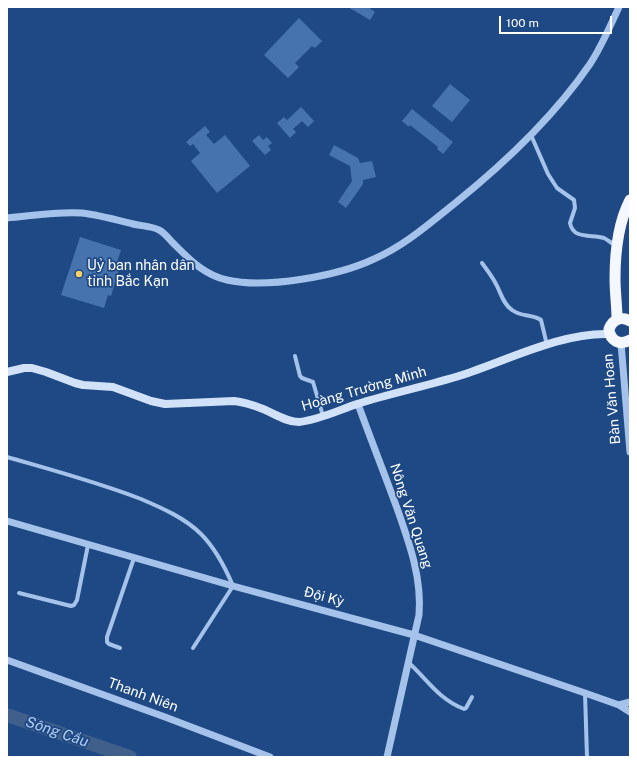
<!DOCTYPE html>
<meta charset="utf-8">
<style>
body{margin:0}
#map{position:relative;width:637px;height:764px;overflow:hidden;background:#1e4984;font-family:"Public Sans",sans-serif}
canvas{display:block}
.frame{position:absolute;inset:0;border:8px solid #fff;pointer-events:none}
.scale{position:absolute;left:499px;top:16px;width:113px;height:18px;box-sizing:border-box;border:2px solid #fff;border-top:0;padding-left:5px;font-size:12px;line-height:14px;white-space:nowrap;color:#fff;-webkit-text-stroke:3px #1e4984;paint-order:stroke}
</style>
<div id="map">
<canvas width="637" height="764"></canvas>
<div class="frame"></div>
<div class="scale">100 m</div>
</div>
<script>
const ctx = document.querySelector('canvas').getContext('2d');
ctx.lineJoin = 'round';
function strokePath(path, color, width, dash) {
  ctx.strokeStyle = color;
  ctx.lineWidth = width;
  ctx.lineCap = dash ? 'butt' : 'round';
  ctx.setLineDash(dash || []);
  ctx.stroke(path);
}
function paint(path, color) {
  ctx.fillStyle = color;
  ctx.fill(path, 'evenodd');
}
function label(font, color, halo, rows, align = 'center') {
  ctx.font = font + ' "Public Sans",sans-serif';
  ctx.lineWidth = 3.5;
  ctx.setLineDash([]);
  ctx.textBaseline = 'middle';
  ctx.strokeStyle = halo;
  ctx.fillStyle = color;
  for (const [text, x, y, turn = 0] of rows) {
    ctx.save();
    ctx.translate(x, y);
    ctx.rotate((+turn || 0) * Math.PI / 180);
    ctx.textAlign = isNaN(turn) ? turn : align;
    if (halo) ctx.strokeText(text, 0, 0);
    ctx.fillText(text, 0, 0);
    ctx.restore();
  }
}
strokePath(new Path2D(`
 M7 715 130 757`), '#40608b', 14);
paint(new Path2D(`
 M348 7H368L375 12 370 20Z
 M299 18 322 41 315 48 312 46 295 63 299 67 288 78 264 55Z
 M450 84 470 100 452 122 432 106Z
 M301 107 314 121 308 127 302 121 293 129 296 132 290 138 277 123 284 117 287 120Z
 M412 109 453 142 443 154 437 149 438 147 410 125 409 127 402 121Z
 M205 126 210 132 206 135 214 144 225 135 250 166 217 193 191 161 200 153 193 144 190 146 186 142Z
 M259 135 263 140 267 137 272 143 268 146 271 150 265 155 252 141Z
 M334 145 358 158 360 163 372 161 376 177 363 180V184L346 208 338 202 352 181 350 166 329 155Z
 M80 237 121 250 117 262 121 263 111 296 108 295 104 308 61 295Z`), '#4673ad');
strokePath(new Path2D(`
 M531 135 548 174 557 188 574 200 575 208 570 223C573 240 592 234 604 238 608 240 611 243 615 245
 M482 263C487 270 492 276 496 284 501 293 503 304 512 310 521 317 532 314 541 320L547 345
 M295 356 300 376 302 378 313 382 323 416
 M7 457C52 470 97 482 141 499 162 508 185 518 201 534 216 549 225 567 233 586L193 648
 M19 593 71 606 74 605 77 600 88 545
 M120 648 109 644 107 642V637L134 558
 M408 662C427 679 438 699 464 709L466 708 472 697
 M585 693 587 757`), '#a5c3ea', 4);
strokePath(new Path2D(`
 M7 218C31 216 58 211 82 213 99 215 117 220 133 224 141 226 152 226 159 230 164 232 169 239 173 243 189 259 204 275 227 280 266 289 338 276 374 259 404 246 429 224 454 204 505 163 553 118 590 64 602 46 610 26 619 7
 M621 343 630 452
 M358 404C371 440 385 475 398 511 410 545 422 579 419 615L387 757
 M7 521 233 586 414 635 585 693 619 705 630 712
 M7 660 165 717 270 757
 M619 705 630 702`), '#a5c3ea', 7);
strokePath(new Path2D(`
 M7 372 24 368H32L46 372 75 383 83 385 113 387 151 401 165 404 234 401C244 402 253 405 263 409 275 414 286 422 299 422 319 420 339 410 357 404 392 393 427 386 462 375 508 360 562 332 610 334`), '#d0e1f8', 8);
strokePath(new Path2D(`
 M617 319C617 306 615 292 615 279 615 253 618 223 630 200
 M630 321C621 316 613 319 609 329 610 341 620 346 630 340`), '#f4f8fe', 11);
for (const [x, y, r, color] of [
 [79,274,4,"#f9d064"]
]) {
  const dot = new Path2D();
  dot.arc(x, y, r, 0, 2 * Math.PI);
  ctx.fillStyle = color;
  ctx.fill(dot);
  strokePath(dot, '#1e4984', 1.5);
}
label('14px', '#fff', '#1e4984', [
 ["Uỷ ban nhân dân",87,266],
 ["tỉnh Bắc Kạn",87,282]
], 'left');
label('14px', '#fff', '#1e4984', [
 ["Hoàng Trường Minh",364,389,-16],
 ["Bàn Văn Hoan",612,399,-95],
 ["Nông Văn Quang",411,516,72],
 ["Đội Kỳ",324,597,15],
 ["Thanh Niên",143,695,20]
]);
label('italic 15px', '#b1cdf2', '#1e4984', [
 ["Sông Cầu",57,732,19]
]);
</script>
